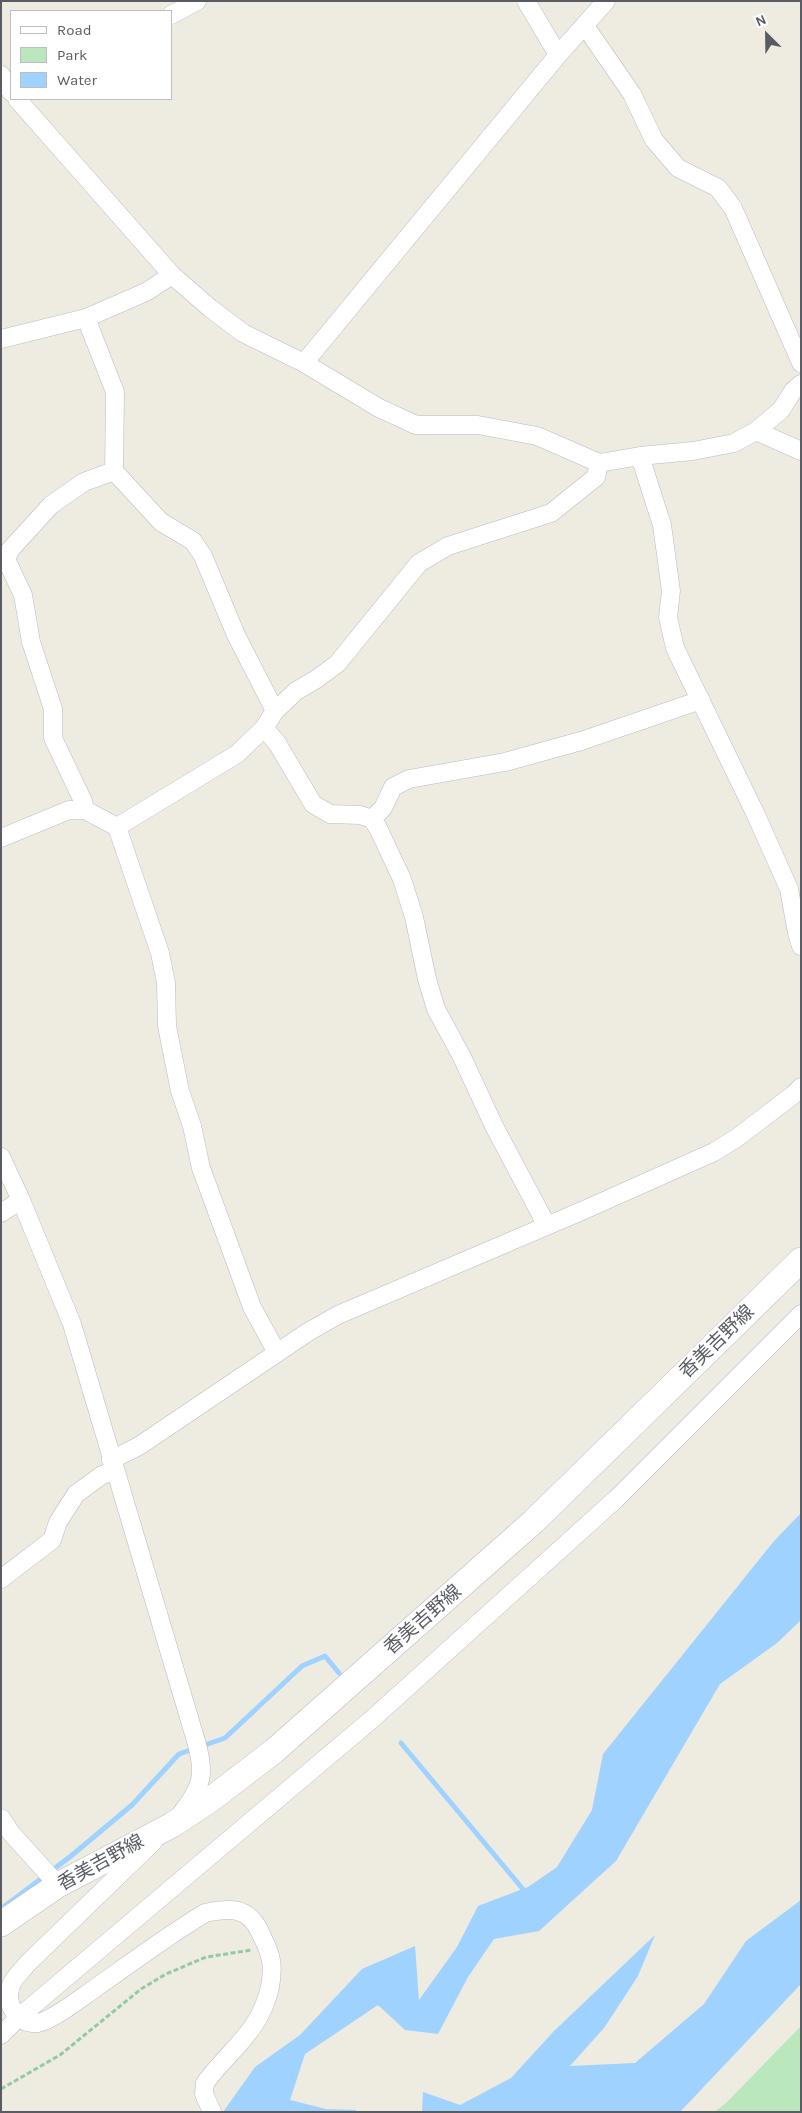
<!DOCTYPE html>
<meta charset="utf-8">
<style>
body{margin:0}
#map{position:relative;width:802px;height:2113px;overflow:hidden;background:#eeebe0;font-family:Karla,sans-serif}
canvas{display:block}
.frame{position:absolute;inset:0;border:2px solid #595d63;pointer-events:none}
.legend{position:absolute;left:10px;top:10px;width:162px;height:90px;box-sizing:border-box;background:#fff;border:1px solid #bdbec1;margin:0;padding:6px 9px;list-style:none;font-size:15px;color:#595d63}
.legend li{display:flex;align-items:center;gap:10px;height:25px}
.legend b{width:25px;border:1px solid #bdbec1}
.north{position:absolute;left:742px;top:10px;width:50px;height:50px;-webkit-text-stroke:4px #fff;paint-order:stroke;rotate:337deg;font-size:14px;font-weight:700;line-height:20px;text-align:center;color:#595d63}
.north::after{content:'';display:block;margin:auto;width:18px;height:22px;background:#595d63;clip-path:polygon(50% 0,100% 100%,50% 72%,0 100%)}
</style>
<div id="map">
<canvas width="802" height="2113"></canvas>
<div class="frame"></div>
<ul class="legend">
<li><b style="height:6px;background:#fff"></b>Road</li>
<li><b style="height:14px;background:#bae8bc"></b>Park</li>
<li><b style="height:14px;background:#9fd2ff"></b>Water</li>
</ul>
<div class="north">N</div>
</div>
<script>
const ctx = document.querySelector('canvas').getContext('2d');
ctx.lineJoin = 'round';
function paint(path, color) {
  ctx.fillStyle = color;
  ctx.fill(path, 'evenodd');
}
function strokePath(path, color, width, dash) {
  ctx.strokeStyle = color;
  ctx.lineWidth = width;
  ctx.lineCap = dash ? 'butt' : 'round';
  ctx.setLineDash(dash || []);
  ctx.stroke(path);
}
function label(font, color, halo, rows, align = 'center') {
  ctx.font = font + ' Karla,"Noto Sans JP",sans-serif';
  ctx.lineWidth = 4;
  ctx.setLineDash([]);
  ctx.textBaseline = 'middle';
  ctx.strokeStyle = halo;
  ctx.fillStyle = color;
  for (const [text, x, y, turn = 0] of rows) {
    ctx.save();
    ctx.translate(x, y);
    ctx.rotate((+turn || 0) * Math.PI / 180);
    ctx.textAlign = isNaN(turn) ? turn : align;
    if (halo) ctx.strokeText(text, 0, 0);
    ctx.fillText(text, 0, 0);
    ctx.restore();
  }
}
paint(new Path2D(`
 M801 2026V2112H714L726 2103Z`), '#bae8bc');
paint(new Path2D(`
 M801 1513V1620L777 1643 720 1684 616 1861 539 1931 494 1939 468 1977 438 2034 405 2030 378 2005 305 2054 290 2100 326 2109 356 2110 355 2112H223L255 2067 300 2035 362 1969 415 1946 419 2000 457 1947 478 1906 528 1887 557 1867 592 1810 603 1754 774 1541Z
 M801 1900V1984L680 2112H422L423 2092 460 2105 511 2078 554 2031 655 1935 638 1976 604 2028 570 2066 635 2063 704 2004 746 1941Z`), '#9fd2ff');
strokePath(new Path2D(`
 M401 1743 527 1894
 M5 1906 71 1856 132 1805 179 1754 225 1738 302 1666 325 1656 339 1673`), '#9fd2ff', 5);
const street = new Path2D(`
 M526 1 558 55
 M171 15 197 1
 M585 26 632 94 654 140 678 168 718 188 733 208 801 363
 M1 75 11 92
 M17 99 172 275 210 308 243 333 304 363 379 408 416 425H478L537 436 599 463 640 456 693 451 734 443 756 431 781 410 793 391 801 384
 M86 318 115 392 114 471 161 522 193 541 203 556 236 635 275 711
 M1 339 86 318 146 292 172 275
 M304 363 558 55 606 1
 M756 431 801 451
 M640 456 662 525 671 591 668 617 675 648 756 815 789 889 797 933 801 946
 M264 728 277 743 313 804 330 814 360 815 372 819 378 828 402 879 414 917 427 979 436 1009 462 1057 494 1126 547 1226
 M85 810 83 801 53 738V709L31 642 23 595 6 559 10 550 51 505 84 482 114 471
 M372 819 383 808 393 787 409 779 505 762 581 741 701 700
 M117 827 160 953 166 983 167 1026 180 1091 192 1126 201 1168 252 1307 277 1353
 M1 838 69 810H85L117 827 237 754 264 728 275 711 296 691 315 680 337 664 419 563 448 546 551 513 596 477 599 463
 M1 1157 21 1200 72 1324 196 1741C205 1772 203 1786 183 1811
 M1 1213 21 1200
 M111 1460 139 1446 308 1332 338 1315 584 1210 714 1152 738 1137 793 1095 801 1087
 M1 1579 52 1540 58 1522 76 1494 102 1475 114 1471
 M1 1818 11 1833 58 1885
 M153 1842 28 1963C20 1973 9 1981 9 1995 9 2011 22 2025 38 2023 53 2020 81 1998 94 1989 131 1963 167 1936 205 1913 229 1908 248 1906 260 1932 263 1939 267 1946 269 1953 273 1963 272 1976 270 1987 260 2032 231 2048 205 2083L204 2094 212 2112
 M1 2035 18 2018 371 1720 616 1499 801 1314`);
const secondary = new Path2D(`
 M1 1924 58 1885 172 1825 210 1800 274 1751 533 1522 801 1260`);
strokePath(street, '#b8bbc1', 19);
strokePath(secondary, '#b9bdc4', 26);
strokePath(new Path2D(`
 M1 2089 60 2055 141 1989 166 1974 206 1957 252 1950`), '#93c9a4', 3, [5, 2.5]);
strokePath(street, '#fff', 18);
strokePath(secondary, '#fff', 25);
label('19px', '#595d63', '#fff', [
 ["香美吉野線",717,1342,-44],
 ["香美吉野線",423,1620,-41],
 ["香美吉野線",101,1863,-29]
]);
</script>
